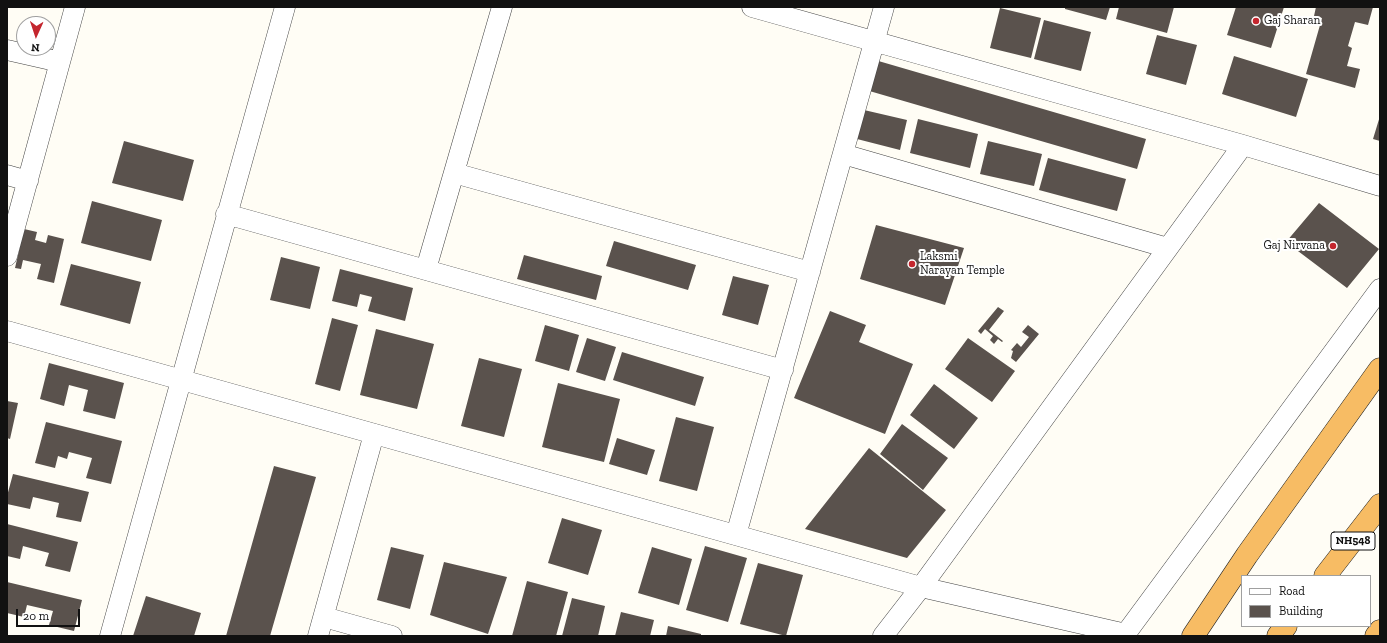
<!DOCTYPE html>
<style>
body{margin:0}
#map{position:relative;width:1387px;height:643px;overflow:hidden;background:#fffdf5;font-family:"Zilla Slab",serif}
canvas{display:block}
.frame{position:absolute;inset:0;border:8px solid #111;pointer-events:none}
.legend{position:absolute;left:1241px;top:575px;width:130px;height:52px;box-sizing:border-box;background:#fff;border:1px solid #a0a0a0;margin:0;padding:5px 7px;list-style:none;font-size:12px;color:#111}
.legend li{display:flex;align-items:center;gap:8px;height:20px}
.legend b{width:20px;border:1px solid #a0a0a0}
.north{position:absolute;left:16px;top:16px;width:40px;height:40px;box-sizing:border-box;background:#fff;border:1px solid #a0a0a0;border-radius:50%;rotate:183deg;font-size:11px;font-weight:700;line-height:16px;text-align:center;color:#111}
.north::after{content:'';display:block;margin:auto;width:14px;height:18px;background:#c4262e;clip-path:polygon(50% 0,100% 100%,50% 72%,0 100%)}
.scale{position:absolute;left:16px;top:609px;width:64px;height:18px;box-sizing:border-box;border:2px solid #111;border-top:0;padding-left:5px;font-size:12px;line-height:14px;white-space:nowrap;color:#111;-webkit-text-stroke:3px #fff;paint-order:stroke}
</style>
<div id="map">
<canvas width="1387" height="643"></canvas>
<div class="frame"></div>
<ul class="legend">
<li><b style="height:5px;background:#fff"></b>Road</li>
<li><b style="height:11px;background:#5a524d"></b>Building</li>
</ul>
<div class="north">N</div>
<div class="scale">20 m</div>
</div>
<script>
const ctx = document.querySelector('canvas').getContext('2d');
ctx.lineJoin = 'round';
function paint(path, color) {
  ctx.fillStyle = color;
  ctx.fill(path, 'evenodd');
}
function strokePath(path, color, width, dash) {
  ctx.strokeStyle = color;
  ctx.lineWidth = width;
  ctx.lineCap = dash ? 'butt' : 'round';
  ctx.setLineDash(dash || []);
  ctx.stroke(path);
}
function label(font, color, halo, rows, align = 'center') {
  ctx.font = font + ' "Zilla Slab",serif';
  ctx.lineWidth = 4;
  ctx.setLineDash([]);
  ctx.textBaseline = 'middle';
  ctx.strokeStyle = halo;
  ctx.fillStyle = color;
  for (const [text, x, y, turn = 0] of rows) {
    ctx.save();
    ctx.translate(x, y);
    ctx.rotate((+turn || 0) * Math.PI / 180);
    ctx.textAlign = isNaN(turn) ? turn : align;
    if (halo) ctx.strokeText(text, 0, 0);
    ctx.fillText(text, 0, 0);
    ctx.restore();
  }
}
paint(new Path2D(`
 M1065 7H1110L1106 20 1065 9Z
 M1119 7H1174L1167 33 1116 19Z
 M1236 7H1284L1271 48 1227 35Z
 M1316 7H1373L1368 25 1355 22 1348 46 1352 48 1347 66 1360 69 1355 88 1306 74 1322 18 1314 16Z
 M1000 8 1041 18 1031 58 990 48Z
 M1044 20 1091 32 1081 71 1034 59Z
 M1157 35 1197 45 1186 85 1146 74Z
 M1234 56 1308 79 1296 117 1222 94Z
 M875 60 1146 139 1137 169 866 90Z
 M864 110 907 120 900 150 857 139Z
 M1380 116V141L1373 139Z
 M918 119 978 134 970 168 910 153Z
 M124 141 194 160 183 201 112 183Z
 M988 141 1042 154 1034 186 980 174Z
 M1048 158 1126 179 1117 211 1039 190Z
 M92 201 162 220 151 261 81 243Z
 M1319 203 1379 249 1347 288 1286 242Z
 M876 225 964 248 945 305 860 279Z
 M24 229 37 232 35 240 46 243 48 235 64 239 54 283 37 279 41 264 23 260 21 269 15 268Z
 M614 241 696 265 688 290 606 266Z
 M524 255 602 276 596 300 517 279Z
 M281 257 320 267 310 309 270 300Z
 M71 264 141 282 130 324 60 305Z
 M340 269 413 288 405 321 368 311 372 297 360 294 357 307 332 301Z
 M733 276 769 285 758 325 722 315Z
 M998 307 1004 311 989 330 1003 341 1002 342 998 339 994 344 990 340 993 336 985 329 981 334 978 331Z
 M830 311 866 325 859 342 913 364 885 434 794 398Z
 M332 318 358 325 340 391 315 384Z
 M545 325 579 335 569 371 535 361Z
 M1028 325 1039 334 1016 362 1011 358 1013 351 1011 350 1017 343 1021 347 1029 337 1022 332Z
 M376 329 434 344 417 409 360 395Z
 M587 338 616 347 605 381 576 372Z
 M968 338 1015 371 992 402 945 369Z
 M622 352 704 377 695 406 613 380Z
 M479 358 522 369 504 437 461 426Z
 M49 363 124 383 115 419 83 411 88 390 69 385 64 406 40 399Z
 M558 383 620 399 604 462 542 447Z
 M934 384 978 418 954 449 910 415Z
 M7 401 18 403 10 439 7 438Z
 M676 417 714 427 697 491 659 481Z
 M46 422 122 441 111 484 86 478 92 458 69 452 67 459 58 456 55 468 35 463Z
 M902 424 948 458 923 490 880 454Z
 M617 438 655 450 647 475 609 464Z
 M869 448 946 510 907 558 805 529Z
 M274 466 316 477 270 636H226Z
 M13 474 89 492 81 522 56 517 59 503 33 497 30 509 7 504V496Z
 M562 518 602 530 588 575 548 563Z
 M7 524 78 542 70 572 45 566 49 553 23 546 20 559 7 556Z
 M705 546 747 558 728 622 686 610Z
 M391 547 424 555 410 609 377 600Z
 M652 547 692 559 679 605 638 593Z
 M444 562 507 577 488 634 430 615Z
 M758 563 803 575 786 636 740 624Z
 M527 581 568 592 556 636H512Z
 M7 582 82 600 74 631 49 625 53 611 27 605 24 617 7 613Z
 M146 596 201 613 194 636H133Z
 M572 598 605 606 598 636H562Z
 M621 612 654 620 650 636H615Z
 M668 626 701 634V636H666Z`), '#5a524d');
const minor = new Path2D(`
 M752 7 1243 145 1380 186
 M7 50 60 62
 M843 154 1168 248
 M454 173 810 272
 M7 175 28 181
 M226 214 783 370
 M7 256 75 7
 M426 269 502 7
 M7 331 921 587 1126 634
 M736 535 884 7
 M324 617 392 636
 M110 636 285 7
 M318 636 374 434
 M883 636 921 587 1243 145
 M1124 636 1380 289`);
const trunk = new Path2D(`
 M1325 576 1380 505
 M1193 636 1247 555 1380 369
 M1278 636 1286 626
 M1376 636 1380 631`);
strokePath(minor, '#444', 21);
strokePath(trunk, '#222', 23);
strokePath(minor, '#fff', 20);
strokePath(trunk, '#f7bc64', 22);
for (const [x, y, r, color] of [
 [1256,21,4,"#c4262e"],
 [1333,246,4,"#c4262e"],
 [912,264,4,"#c4262e"]
]) {
  const dot = new Path2D();
  dot.arc(x, y, r, 0, 2 * Math.PI);
  ctx.fillStyle = color;
  ctx.fill(dot);
  strokePath(dot, '#fff', 1.5);
}
for (const [x, y, w] of [
 [1353,541,44]
]) {
  const box = new Path2D();
  box.roundRect(x - w / 2, y - 9, w, 18, 3);
  ctx.fillStyle = '#fff';
  ctx.fill(box);
  strokePath(box, '#111', 1);
}
label('bold 11px', '#111', null, [
 ["NH548",1353,541]
]);
label('12px', '#111', '#fff', [
 ["Gaj Sharan",1264,21],
 ["Gaj Nirvana",1325,246,"right"],
 ["Laksmi",920,257],
 ["Narayan Temple",920,271]
], 'left');
</script>
